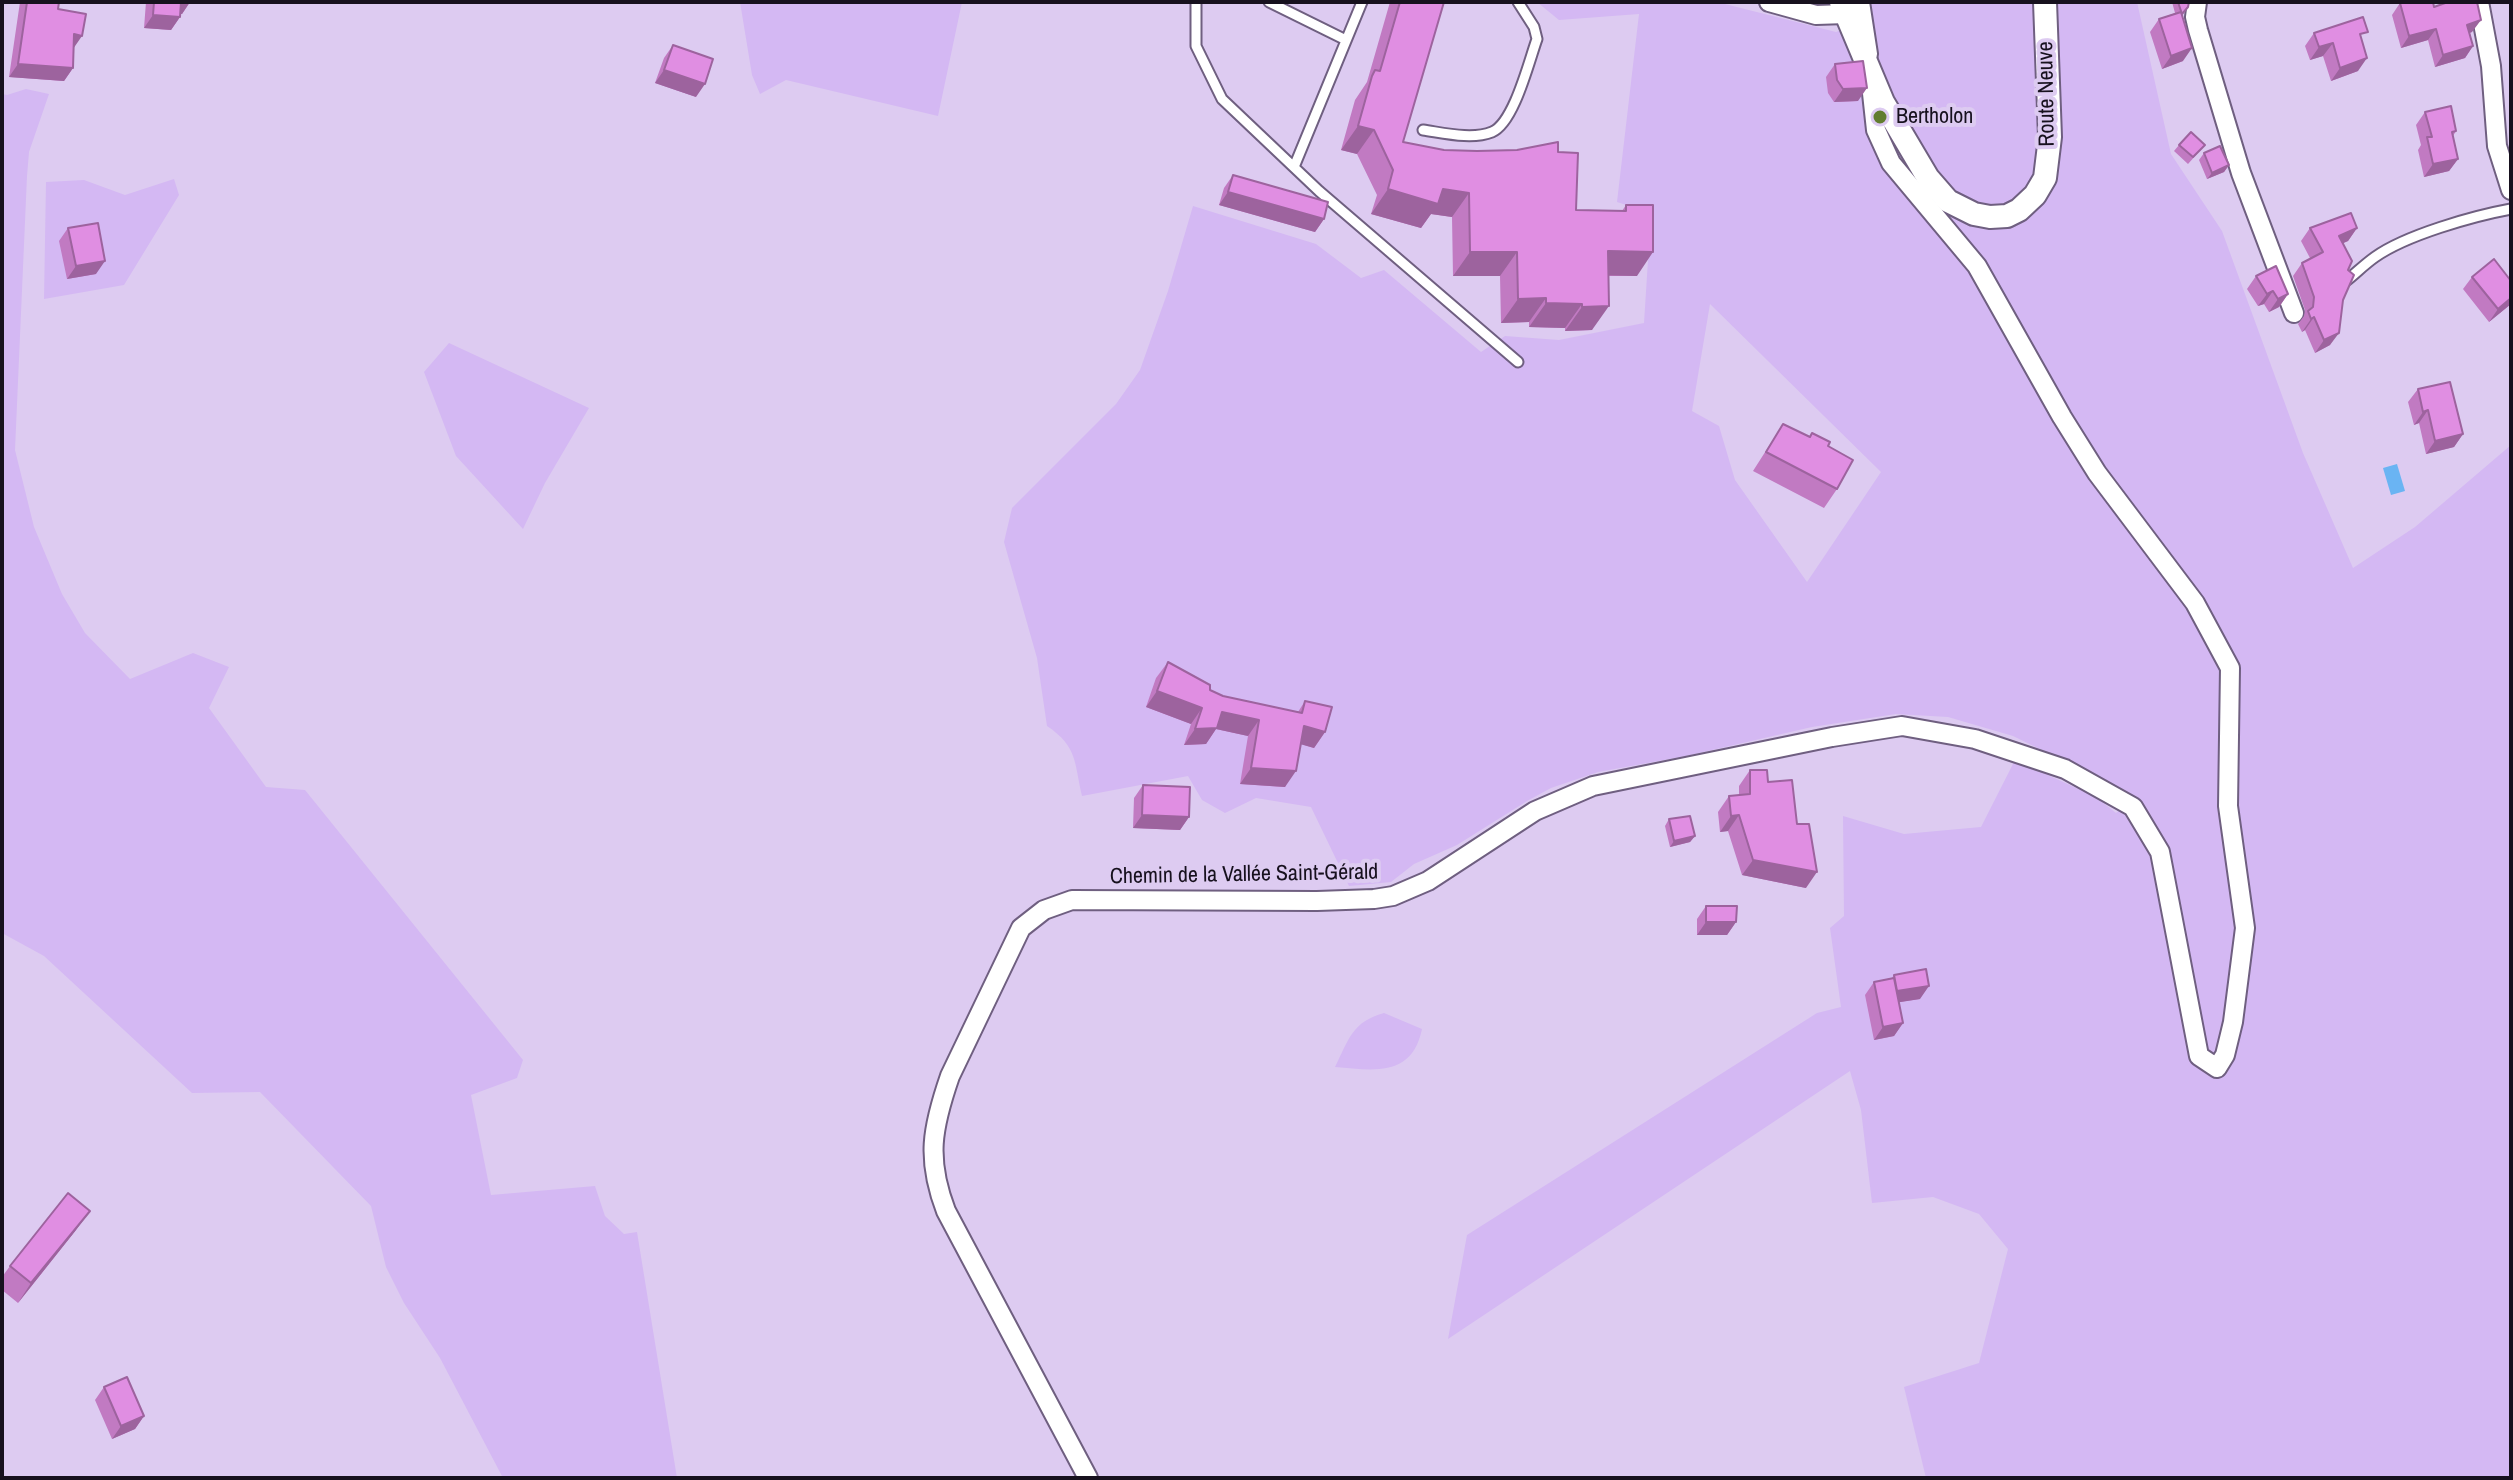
<!DOCTYPE html>
<meta charset="utf-8">
<style>
body{margin:0}
#map{position:relative;width:2513px;height:1480px;overflow:hidden;background:#ddcbf1;font-family:"Archivo Narrow",sans-serif}
canvas{display:block}
.frame{position:absolute;inset:0;border:4px solid #17111e;pointer-events:none}
</style>
<div id="map">
<canvas width="2513" height="1480"></canvas>
<div class="frame"></div>
</div>
<script>
const ctx = document.querySelector('canvas').getContext('2d');
ctx.lineJoin = 'round';
function paint(path, color) {
  ctx.fillStyle = color;
  ctx.fill(path, 'evenodd');
}
function strokePath(path, color, width, dash) {
  ctx.strokeStyle = color;
  ctx.lineWidth = width;
  ctx.lineCap = dash ? 'butt' : 'round';
  ctx.setLineDash(dash || []);
  ctx.stroke(path);
}
function label(font, color, halo, rows, align = 'center') {
  ctx.font = font + ' "Archivo Narrow",sans-serif';
  ctx.lineWidth = 8;
  ctx.setLineDash([]);
  ctx.textBaseline = 'middle';
  ctx.strokeStyle = halo;
  ctx.fillStyle = color;
  for (const [text, x, y, turn = 0] of rows) {
    ctx.save();
    ctx.translate(x, y);
    ctx.rotate((+turn || 0) * Math.PI / 180);
    ctx.textAlign = isNaN(turn) ? turn : align;
    if (halo) ctx.strokeText(text, 0, 0);
    ctx.fillText(text, 0, 0);
    ctx.restore();
  }
}
paint(new Path2D(`
 M740 2H962L938 116 786 80 760 94 752 75Z
 M1537 2H1717L1836 32 1869 19 1864 2H2137L2171 154 2222 231 2303 453 2353 568 2415 527 2511 445V1478H1926L1904 1387 1979 1363 2008 1249 1979 1214 1933 1197 1872 1203 1861 1110 1850 1071 1448 1339 1467 1235 1817 1013 1841 1007 1830 928 1844 916 1843 816 1904 834 1981 827 2015 760 2096 797 2116 813 2130 801 2093 775 2013 736 1948 717 1896 714 1812 727 1686 756 1598 772 1551 788 1527 801 1457 845 1414 864 1391 882 1349 886 1311 807 1256 798 1225 813 1202 800 1188 776 1082 796C1074 762 1078 747 1047 726L1037 658 1004 542 1012 508 1116 404 1140 370 1168 291 1193 206 1316 244 1361 278 1384 270 1481 352 1505 336 1559 340 1644 323 1651 213 1617 202 1639 14 1559 20ZM1710 304 1881 472 1807 582 1735 480 1719 426 1692 411Z
 M26 89 49 94 29 152 27 176 15 450 34 527 62 594 85 633 130 679 193 653 229 667 209 708 266 787 305 790 523 1060 517 1078 471 1095 491 1195 595 1186 605 1216 624 1234 637 1232 677 1478H503L440 1358 404 1303 386 1267 371 1206 260 1092 192 1093 44 956 2 933V94L7 95Z
 M174 179 179 195 124 285 44 299 46 182 84 180 125 195Z
 M449 343 589 408 545 483 523 529 456 456 424 372Z
 M1384 1013 1422 1029C1412 1078 1373 1070 1335 1067 1349 1039 1352 1022 1384 1013Z`), '#d4b8f3');
paint(new Path2D(`
 M2397 464 2405 491 2391 495 2383 468Z`), '#6ab4f3');
const service = new Path2D(`
 M1196 2V46L1222 99 1319 191 1518 362
 M1269 2 1346 40
 M1423 130C1444 133 1472 140 1492 132 1514 123 1529 61 1537 39L1534 27 1518 2
 M1294 167 1362 2
 M2346 281C2356 273 2365 264 2375 257 2406 235 2473 216 2511 209`);
const minor = new Path2D(`
 M1769 2 1816 15 1846 14
 M1860 2 1868 54
 M2197 2 2195 17 2198 30 2241 173 2294 313
 M2479 2 2491 66 2497 146 2511 190
 M1088 1478 946 1211C926 1159 932 1128 950 1076L1021 928 1044 910 1072 900 1317 901 1374 899 1393 896 1428 881 1535 811 1593 786 1832 737 1902 726 1975 739 2065 769 2133 807 2160 852 2199 1056 2217 1068 2225 1055 2233 1022 2245 928 2228 806 2230 668 2195 603 2097 473 2062 417 1977 266 1891 163 1876 130 1871 84`);
const tertiary = new Path2D(`
 M1841 2 1883 102 1928 178 1948 201 1974 214 1990 217 2007 216 2019 210 2035 195 2045 178 2050 137 2045 2`);
strokePath(service, '#6f5f80', 13);
strokePath(minor, '#6f5f80', 22);
strokePath(tertiary, '#6f5f80', 26);
strokePath(service, '#fff', 9);
strokePath(minor, '#fff', 18);
strokePath(tertiary, '#fff', 22);
paint(new Path2D(`
 M20 2H59L58 9 73 49V68L64 81 9 77Z
 M146 2H190L182 14 180 13V17L171 30 144 28Z
 M1390 2H1444L1403 142 1444 150 1558 152 1576 210 1622 211 1626 205 1637 276H1608L1592 330 1565 331V328L1529 327V322L1501 323 1500 276H1453L1452 217 1431 214 1421 228 1371 214 1377 195 1357 154 1341 150 1355 100 1367 82Z
 M2172 2H2189L2182 15 2183 61 2162 69 2150 32 2159 19 2175 13Z
 M2400 3 2434 7 2472 32 2470 33 2473 46 2465 58 2435 67 2428 40 2401 48 2392 15Z
 M2314 33 2362 40 2358 71 2331 81 2323 56 2310 60 2305 46Z
 M673 45 696 97 655 83 664 58Z
 M1835 64 1858 101 1834 102 1828 93 1826 77Z
 M2425 112 2456 131 2453 136 2458 159 2449 171 2424 177 2418 150 2421 145 2416 125Z
 M2179 145H2205L2188 164 2174 151Z
 M2204 153 2229 165 2224 172 2207 179 2199 160Z
 M1233 175 1324 219 1315 232 1219 205 1224 188Z
 M68 228 96 274 67 279 59 241Z
 M2310 228H2357L2348 241 2343 243 2348 270 2343 300 2330 345 2315 353 2305 330 2302 332 2298 324 2304 316 2305 310 2293 276 2302 263 2310 258 2301 241Z
 M2256 276 2288 294 2279 307 2269 312 2264 304 2258 306 2247 289Z
 M2472 277 2511 281V304L2489 322 2463 289Z
 M2418 389 2463 434 2454 447 2426 454 2419 423 2414 425 2408 402Z
 M1783 424 1809 437 1812 433 1828 446 1837 489 1824 508 1753 471Z
 M1168 662 1210 690 1223 696 1298 712 1305 701 1325 732 1314 748 1301 744 1285 787 1240 784 1248 736 1216 729 1206 744 1184 745 1191 724 1146 707 1156 678Z
 M1750 770 1768 782 1797 824 1806 888 1742 875 1728 831 1720 832 1718 812 1729 796 1739 795V786Z
 M1143 785 1189 817 1180 830 1133 828 1134 798Z
 M1669 819 1695 836 1690 842 1670 847 1665 826Z
 M1706 906 1736 922 1727 935H1697V919Z
 M1894 975 1920 999 1899 1002 1903 1023 1894 1036 1874 1040 1865 995 1874 982 1892 978Z
 M76 1230 18 1303 2 1290V1277L10 1266Z
 M104 1387 144 1416 135 1429 112 1439 95 1400Z`), '#c17ac2');
paint(new Path2D(`
 M180 2H190L182 14 172 13Z
 M153 15 180 17 171 30 144 28Z
 M2481 20 2472 32 2459 36 2467 25Z
 M2436 29 2428 40 2401 48 2409 36Z
 M74 34 82 36 73 49Z
 M2333 43 2323 56 2310 60 2319 47Z
 M2473 46 2465 58 2435 67 2443 55Z
 M2192 48 2183 61 2162 69 2171 56Z
 M2367 58 2358 71 2331 81 2340 68Z
 M18 64 73 68 64 81 9 77Z
 M664 70 705 84 696 97 655 83Z
 M1867 88 1858 101 1834 102 1843 89Z
 M1358 126 1374 130 1357 154 1341 150Z
 M2458 159 2449 171 2424 177 2433 164Z
 M2229 165 2224 172 2207 179 2212 173Z
 M1388 189H1443L1469 193 1452 217 1431 214 1421 228 1371 214Z
 M1228 192 1324 219 1315 232 1219 205Z
 M2357 228 2348 241 2330 249 2339 236Z
 M1608 251 1653 252 1637 276 1591 275Z
 M1470 252H1517L1500 276H1453Z
 M105 261 96 274 67 279 76 266Z
 M2273 291 2264 304 2258 306 2267 294Z
 M2288 294 2279 307 2269 312 2278 299Z
 M1546 298 1529 322 1501 323 1518 299Z
 M2511 298V304L2489 322 2498 309Z
 M1546 303 1582 304 1565 328 1529 327Z
 M1609 306 1592 330 1565 331 1582 307Z
 M2314 317 2305 330 2302 332 2311 319Z
 M2339 333 2330 345 2315 353 2324 340Z
 M2428 410 2419 423 2414 425 2423 412Z
 M2463 434 2454 447 2426 454 2435 441Z
 M1157 691 1202 708 1191 724 1146 707Z
 M1222 712 1259 720 1248 736 1216 729 1206 744 1184 745 1195 729Z
 M1304 726 1325 732 1314 748 1293 742Z
 M1251 768 1296 771 1285 787 1240 784Z
 M1142 815 1189 817 1180 830 1133 828Z
 M1739 815 1728 831 1720 832 1731 816Z
 M1695 836 1690 842 1670 847 1674 841Z
 M1753 860 1817 872 1806 888 1742 875Z
 M1706 922H1736L1727 935H1697Z
 M1929 986 1920 999 1888 1004 1897 991Z
 M1903 1023 1894 1036 1874 1040 1883 1027Z
 M90 1211 76 1230 18 1303 31 1283Z
 M144 1416 135 1429 112 1439 121 1426Z`), '#9d639e');
const building = new Path2D(`
 M27 2H59L58 9 86 14 82 36 74 34 73 68 18 64Z
 M154 2H181L180 17 153 15Z
 M1400 2H1444L1403 142 1444 150 1477 151 1517 150 1558 142V152L1578 153 1576 210 1626 211V205H1653V252L1608 251 1609 306 1582 307V304L1546 303V298L1518 299 1517 252H1470L1469 193 1443 189 1438 204 1388 189 1393 170 1374 130 1358 126 1372 76 1375 70 1380 71Z
 M2178 2H2189L2188 7 2182 14Z
 M2405 2H2433L2434 7 2448 2H2477L2481 20 2467 25 2473 46 2443 55 2436 29 2409 36 2400 3Z
 M2181 12 2192 48 2171 56 2159 19Z
 M2363 17 2368 32 2360 34 2367 58 2340 68 2333 43 2319 47 2314 33Z
 M673 45 713 59 705 84 664 70Z
 M1863 61 1867 88 1843 89 1837 80 1835 64Z
 M2451 106 2456 131 2452 132 2458 159 2433 164 2427 137H2432L2425 112Z
 M2191 132 2205 145 2193 157 2179 145Z
 M2220 146 2229 165 2212 173 2204 153Z
 M1233 175 1328 202 1324 219 1228 192Z
 M2351 213 2357 228 2339 236 2352 261 2348 270 2354 275 2343 300 2339 333 2324 340 2314 317 2311 319 2308 311 2313 307 2314 297 2302 263 2323 252 2310 228Z
 M98 223 105 261 76 266 68 228Z
 M2494 259 2511 281V298L2498 309 2472 277Z
 M2276 266 2288 294 2278 299 2273 291 2267 294 2256 276Z
 M2450 382 2463 434 2435 441 2428 410 2423 412 2418 389Z
 M1783 424 1810 437 1812 433 1830 442 1828 446 1853 460 1837 489 1766 452Z
 M1168 662 1210 685V690L1223 696 1302 713 1305 701 1332 707 1325 732 1304 726 1296 771 1251 768 1259 720 1222 712 1217 728 1195 729 1202 708 1157 691Z
 M1750 770H1767L1768 782 1792 780 1797 824H1809L1817 872 1753 860 1739 815 1731 816 1729 796 1750 794Z
 M1143 785 1190 787 1189 817 1142 815Z
 M1690 816 1695 836 1674 841 1669 819Z
 M1706 906H1737L1736 922H1706Z
 M1926 969 1929 986 1897 991 1894 975Z
 M1894 978 1903 1023 1883 1027 1874 982Z
 M68 1193 90 1211 31 1283 10 1266Z
 M127 1377 144 1416 121 1426 104 1387Z`);
paint(building, '#e08ee2');
strokePath(building, '#9d639e', 2);
for (const [x, y, r, color] of [
 [1880,117,8,"#627d30"]
]) {
  const dot = new Path2D();
  dot.arc(x, y, r, 0, 2 * Math.PI);
  ctx.fillStyle = color;
  ctx.fill(dot);
  strokePath(dot, '#ddcbf1', 3);
}
label('22px', '#17111e', '#ddcbf1', [
 ["Route Neuve",2047,94,-91],
 ["Chemin de la Vallée Saint-Gérald",1244,875,-1]
]);
label('22px', '#17111e', '#ddcbf1', [
 ["Bertholon",1896,117]
], 'left');
</script>
